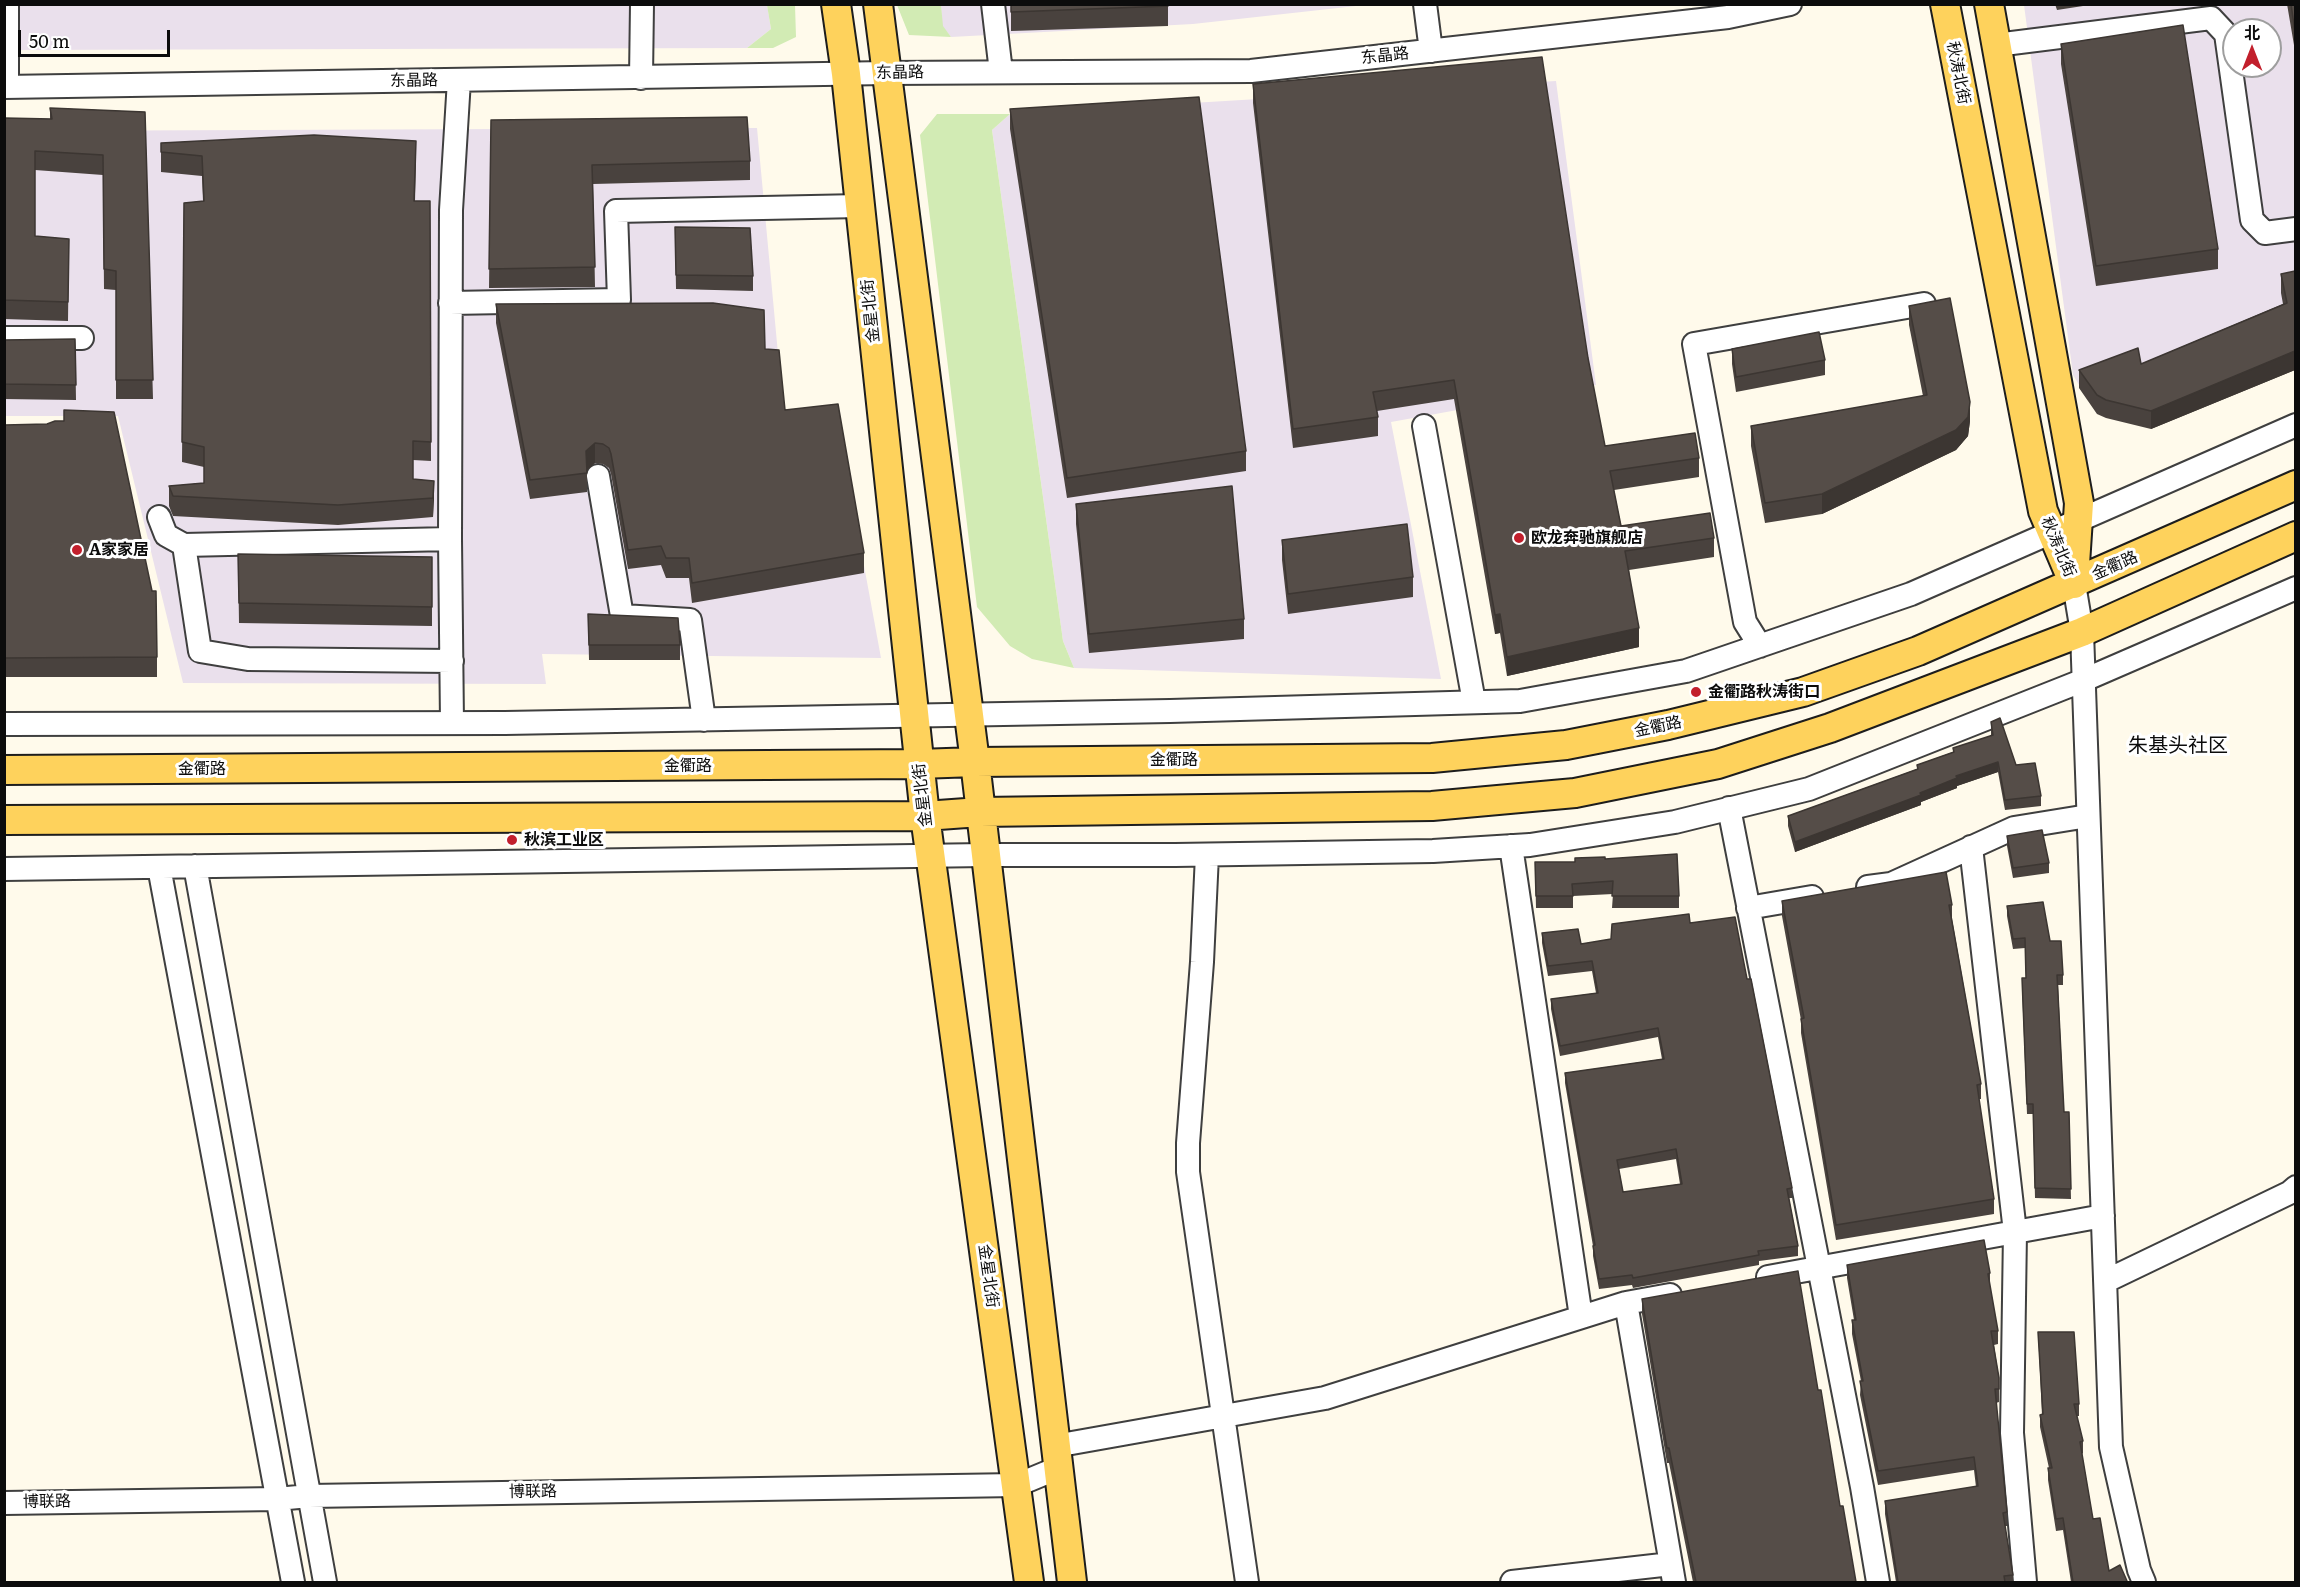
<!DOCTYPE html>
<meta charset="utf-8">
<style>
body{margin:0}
#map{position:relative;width:2300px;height:1587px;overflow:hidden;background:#fffaeb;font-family:Literata,"Noto Sans SC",serif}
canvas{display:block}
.frame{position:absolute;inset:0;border:6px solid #0c0c0c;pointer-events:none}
.north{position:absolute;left:2222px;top:18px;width:60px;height:60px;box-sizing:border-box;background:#fff;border:2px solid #9e9e9e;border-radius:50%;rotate:0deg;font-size:16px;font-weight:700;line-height:24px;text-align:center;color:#0c0c0c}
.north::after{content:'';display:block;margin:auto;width:21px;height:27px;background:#c21f2c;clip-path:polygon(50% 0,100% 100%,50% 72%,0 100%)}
.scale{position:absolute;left:18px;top:30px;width:152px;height:27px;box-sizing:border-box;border:3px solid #0c0c0c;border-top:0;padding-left:8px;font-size:18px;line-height:21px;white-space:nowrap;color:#0c0c0c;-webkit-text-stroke:4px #fff;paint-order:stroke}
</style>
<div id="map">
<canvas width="2300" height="1587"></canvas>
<div class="frame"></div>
<div class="north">北</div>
<div class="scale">50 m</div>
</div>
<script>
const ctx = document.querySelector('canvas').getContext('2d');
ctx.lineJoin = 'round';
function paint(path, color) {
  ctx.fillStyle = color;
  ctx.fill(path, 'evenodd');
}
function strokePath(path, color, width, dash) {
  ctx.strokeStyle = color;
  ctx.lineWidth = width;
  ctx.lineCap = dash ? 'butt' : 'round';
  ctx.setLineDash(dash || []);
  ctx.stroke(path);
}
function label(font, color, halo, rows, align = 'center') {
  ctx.font = font + ' Literata,"Noto Sans SC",serif';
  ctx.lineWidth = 6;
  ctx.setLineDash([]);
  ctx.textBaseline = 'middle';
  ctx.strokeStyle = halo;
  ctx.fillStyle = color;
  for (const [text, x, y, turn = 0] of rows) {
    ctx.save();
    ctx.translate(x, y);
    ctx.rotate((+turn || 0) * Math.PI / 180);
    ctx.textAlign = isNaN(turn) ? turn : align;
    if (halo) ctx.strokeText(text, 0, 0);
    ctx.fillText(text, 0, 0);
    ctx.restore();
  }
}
paint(new Path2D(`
 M767 4 771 29 747 48 5 50 4 5Z
 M941 5H1365L1193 24 951 37 942 26Z
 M2024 5H2295V367L2097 414 2073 375ZM2234 30H2270V66H2234Z
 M1556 81 1596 385 1391 422 1441 679 1074 668 1063 641 992 130 1010 114Z
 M757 128 785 429 838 424 881 658 542 654 546 684 183 683 118 416H5L4 131Z`), '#eae0ec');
paint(new Path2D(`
 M767 5H795L796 37 773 48H747L771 29Z
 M897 5H941L943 26 951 37 909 35Z
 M937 114H1010L992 130 1063 641 1074 668 1032 659 1010 646 977 607 920 135Z`), '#d2ebb4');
const minor = new Path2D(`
 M7 4V87
 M993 4 1001 72
 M1425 4 1431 51
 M1996 45 2211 18 2226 34 2252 220 2265 233 2296 229
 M641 78 642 4
 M4 87 887 73 1251 71 1728 17 1790 4
 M450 303 619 300 616 211 860 206
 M4 338H82
 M1424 426 1474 702
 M598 476 622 616 690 620 704 720
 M159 517 166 535 184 545 450 539
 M184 545 200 651 248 659 452 661
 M2074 584 2082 632 2111 1447 2139 1570 2144 1582
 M1760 646 1745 622 1694 344 1924 304
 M452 723 450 539 451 210 459 80
 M4 724 505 723 1170 711 1520 701 1686 671 1911 594 2296 425
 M1729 808 1862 1487 1878 1582
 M1511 846 1581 1317
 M1971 847 2015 1232 2012 1433 2025 1582
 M1207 855 1202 962 1188 1143V1172L1247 1582
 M195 866 325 1582
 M159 867 293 1582
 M4 869 985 855H1175L1433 851 1530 845 1675 822 1809 789 2084 680 2296 588
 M1868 887 1891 884 2014 828 2088 816
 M1748 908 1812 897
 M1768 1277 2103 1216
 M2106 1281 2289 1193 2296 1187
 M1626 1303 1674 1582
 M1055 1446 1325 1398 1626 1303 1670 1295
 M4 1503 277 1499 309 1496 1017 1485 1058 1468
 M1512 1582 1671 1564`);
const major = new Path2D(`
 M836 4 846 74 925 816 1029 1582
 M878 4 975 762 1072 1582
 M1945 4 2043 511 2074 584
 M1989 4 2079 503 2074 579
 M4 770 919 764 975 762 1432 758 1566 745 1668 725 1803 692 1918 651 2296 485
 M4 820 925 816 980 812 1432 806 1575 793 1718 764 1830 728 2082 632 2296 536`);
strokePath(minor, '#3f3f3f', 26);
strokePath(major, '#1d1d1d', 32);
strokePath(minor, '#fff', 22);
strokePath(major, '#fed25c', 28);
paint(new Path2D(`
 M1011 4H1168V26L1011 31Z
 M2055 4H2096L2057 10Z
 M2287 4H2295V51Z
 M2061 44 2218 249V269L2096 286 2061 64Z
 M1253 84 1588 358 1605 446 1699 458V477L1614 490 1621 526 1714 538V557L1629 570 1639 647 1507 676 1500 633 1495 634 1454 399 1377 411 1378 417V436L1293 448 1253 103Z
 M50 108 145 112 153 399H116V290L104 289 103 175 35 170V236L69 239 68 321 4 319V118L50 119Z
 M1010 109 1246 451V471L1067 498 1010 129Z
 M491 120 750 161V180L593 184 595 287 489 288Z
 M161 143 416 161 415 201H430L431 461 413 460V479L434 481 433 517 338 525 173 516 169 506V486L204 483V467L182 462 184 203 203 201 202 176 161 172Z
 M675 227 753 276V291L676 289Z
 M2295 271V370L2151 429 2106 418 2097 414 2079 388V370L2141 364 2283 304 2281 293V274Z
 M496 304 765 349 785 410 864 553V573L692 603 689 578H666L661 565 628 569 611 474 609 468 603 464 595 463 587 470V492L530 499 496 323Z
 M1909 306 1970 421 1968 436 1956 450 1822 514 1765 523 1751 446V426L1923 396 1909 325Z
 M75 339 76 400 4 399V340Z
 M1732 349 1825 360V375L1736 392 1732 364Z
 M4 425 157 657V677H4Z
 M1076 504 1244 619V639L1089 653 1076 524Z
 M1282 540 1413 577V597L1288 614 1282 560Z
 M238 554 432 557V626L239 623Z
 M588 614 680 645V660H589Z
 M1991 722 2016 765 2041 796V806L2005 810 1998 772 1957 786V788L1921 802V805L1795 852 1788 826V816L1917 769V765L1953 752V748L1991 736Z
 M2007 836 2049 863V873L2013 878 2007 846Z
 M1605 859 1679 896V908H1612L1613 894 1573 896V908H1536L1535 862H1575Z
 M1782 901 1952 905V919L1981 1084V1099H1979L1994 1199V1214L1836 1240 1801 1033V1020L1782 916Z
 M2007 906 2050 941 2063 975V985H2058L2064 1112H2069L2071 1199 2035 1198 2033 1114H2027L2022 988 2026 978 2025 948 2013 949 2007 916Z
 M1690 923 1747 979 1792 1188V1198H1789L1798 1246V1256L1759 1261V1265L1633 1288 1632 1285 1599 1289 1593 1256V1246L1565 1083V1073L1662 1059 1658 1037 1560 1056 1551 1009V999L1596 993 1592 971 1548 976 1542 943V933L1581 944 1611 939ZM1676 1159 1680 1184 1623 1192 1619 1169Z
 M1847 1265 1990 1273V1286L1998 1331V1344L1994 1345 1999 1378V1402L1996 1403 2007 1512V1526H2005L2013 1575V1582H1896L1885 1514V1501L1976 1487 1974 1470 1878 1485 1860 1395 1861 1381 1852 1334V1320H1854L1847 1278Z
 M1642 1299 1818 1390 1840 1506 1856 1582H1693L1669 1463H1667L1642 1314Z
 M2038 1332 2079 1404V1416H2077L2083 1441V1453L2082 1454 2093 1519 2109 1571 2127 1582H2071L2063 1530 2056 1531 2048 1480V1468H2049L2040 1427V1415H2042Z`), '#49423e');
paint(new Path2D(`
 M2295 351V370L2151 429V411Z
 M1970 402V421L1968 436 1956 450 1822 514V494Z
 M595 443V463L586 471V451Z
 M434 481V500L433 517V498Z
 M1500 614V633L1495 634V615Z
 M1639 628V647L1507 676V657Z
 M1998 762V772L1957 786V788L1921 802V805L1795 852V842L1920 793 1956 776Z`), '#3c3632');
const building = new Path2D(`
 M1011 4H1168V6L1011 12Z
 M2291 4H2295V32Z
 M2183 25 2218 249 2096 266 2061 44Z
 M1542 57 1588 358 1605 446 1695 433 1699 458 1610 471 1621 526 1710 513 1714 538 1625 551 1639 628 1507 657 1500 614 1495 615 1454 380 1373 392 1378 417 1293 429 1253 84Z
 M1199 97 1246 451 1067 478 1010 109Z
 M50 108 145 112 153 380H116V271L104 269 103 155 35 151V236L69 239 68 302 4 300V118L52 119Z
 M747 117 750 161 592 165 595 267 489 269 491 120Z
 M314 135 416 141 414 201H430L431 442 413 441V479L434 481 433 498 338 505 173 496 169 486 204 483V447L182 442 184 203 204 201 202 156 161 152V143Z
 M675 227 750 228 753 276 676 275Z
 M2295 271V351L2151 411 2106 400 2097 395 2079 370 2138 348 2141 364 2287 303 2281 274Z
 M1950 298 1970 402 1968 417 1956 430 1822 494 1765 503 1751 426 1927 395 1909 306Z
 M713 303 764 310 765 349 779 350 785 410 838 404 864 553 692 583 689 558H666L661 546 628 550 611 454 609 448 603 444 595 443 586 451 587 473 530 480 496 304Z
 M1819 332 1825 360 1736 377 1732 349Z
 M75 339 76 385 4 384V340Z
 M64 410 114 412 152 591H156L157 657 4 658V425L47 424 55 421H64Z
 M1232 486 1244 619 1089 634 1076 504Z
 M1407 524 1413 577 1288 594 1282 540Z
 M238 554 432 557V607L239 603Z
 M588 614 678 618 680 645H589Z
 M2000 718 2016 765 2035 763 2041 796 2005 800 1998 762 1956 776 1957 778 1920 793 1921 795 1795 842 1788 816 1918 769 1917 765 1954 752 1953 748 1993 735 1991 722Z
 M2042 830 2049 863 2013 868 2007 836Z
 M1677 854 1679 896H1612L1613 881 1572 884 1573 896H1536L1535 862H1575V858L1605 857V859Z
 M1946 872 1952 905H1949L1981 1084 1977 1085 1994 1199 1836 1225 1801 1019 1804 1018 1782 901Z
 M2043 902 2050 941H2061L2063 975H2057L2064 1112H2069L2071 1189 2035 1188 2033 1104H2027L2022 978H2026L2025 938 2013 939 2007 906Z
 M1689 914 1690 923 1735 917 1747 979H1751L1792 1188 1787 1189 1798 1246 1758 1251 1759 1255 1633 1278 1632 1275 1599 1279 1593 1246 1595 1245 1565 1073 1664 1059 1658 1028 1560 1046 1551 999 1598 993 1592 961 1548 966 1542 933 1578 929 1581 944 1611 939 1612 924ZM1676 1149 1682 1184 1623 1192 1617 1160Z
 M1984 1240 1990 1273 1988 1274 1998 1331H1991L1999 1378V1389H1995L2007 1512 2003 1513 2013 1575 2004 1576 2005 1582H1898L1885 1501 1978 1486 1974 1457 1878 1471 1860 1381H1863L1852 1320H1856L1847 1265Z
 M1798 1271 1818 1390H1821L1840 1506H1843L1856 1582H1696L1669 1448H1667L1642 1299Z
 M2038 1332H2074L2079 1404H2074L2083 1441 2080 1442 2093 1519 2100 1518 2109 1571 2120 1565 2127 1581 2125 1582H2073L2063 1518 2056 1519 2048 1468H2052L2040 1415 2043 1414Z`);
paint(building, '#554d48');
strokePath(building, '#3c3632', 1.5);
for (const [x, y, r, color] of [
 [1519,538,6,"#c21f2c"],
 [77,550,6,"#c21f2c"],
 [1696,692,6,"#c21f2c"],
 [512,840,6,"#c21f2c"]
]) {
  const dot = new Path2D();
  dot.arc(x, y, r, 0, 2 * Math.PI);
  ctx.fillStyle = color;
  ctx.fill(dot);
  strokePath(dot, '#fff', 2);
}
label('16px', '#0c0c0c', '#fff', [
 ["东晶路",1385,56,-6],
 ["东晶路",900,73,-1],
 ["秋涛北街",1958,73,79],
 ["东晶路",414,81,-1],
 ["金星北街",871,311,-96],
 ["秋涛北街",2058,547,67],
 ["金衢路",2115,566,-24],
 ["金衢路",1658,727,-12],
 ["金衢路",1174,760],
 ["金衢路",688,766],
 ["金衢路",202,769],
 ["金星北街",923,795,-97],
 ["金星北街",988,1276,82],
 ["博联路",533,1492,-1],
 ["博联路",47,1502,-1]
]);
label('bold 16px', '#0c0c0c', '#fff', [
 ["欧龙奔驰旗舰店",1531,538],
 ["A家家居",89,550],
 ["金衢路秋涛街口",1708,692],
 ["秋滨工业区",524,840]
], 'left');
label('20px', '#0c0c0c', '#fff', [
 ["朱基头社区",2178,746]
]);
</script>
